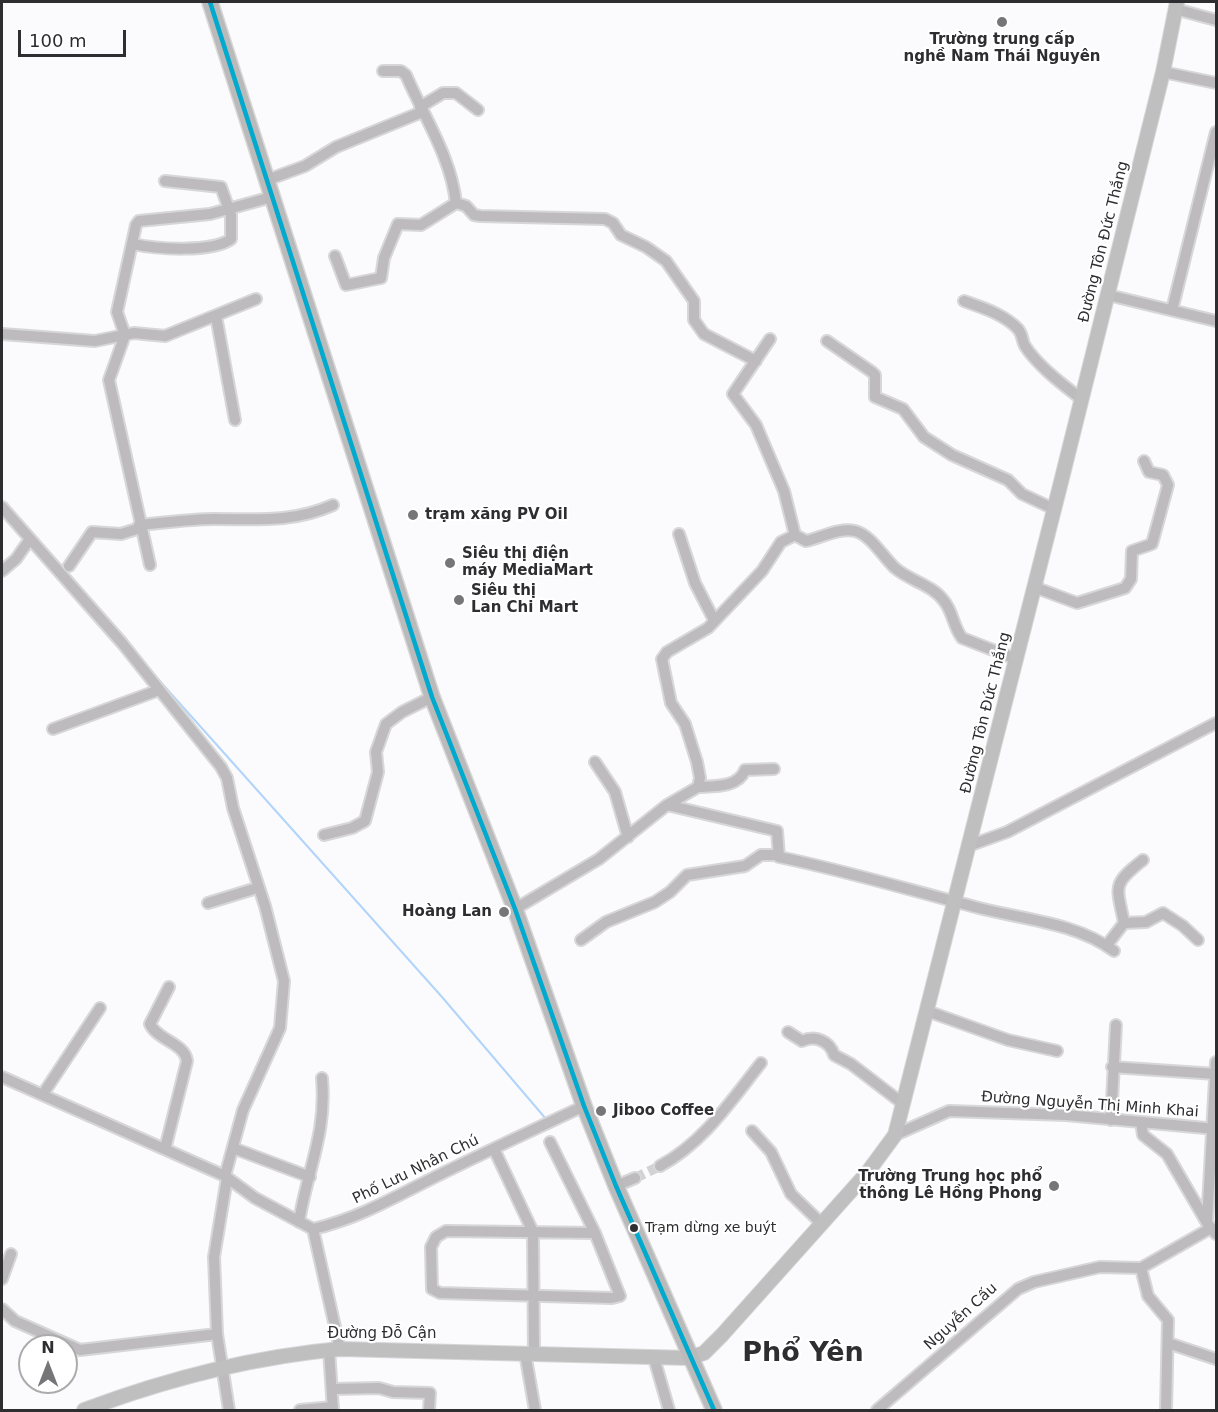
<!DOCTYPE html>
<meta charset="utf-8">
<style>
body{margin:0}
#map{position:relative;width:1218px;height:1412px;overflow:hidden;background:#fbfbfe;font-family:"DejaVu Sans",sans-serif}
canvas{display:block}
.frame{position:absolute;inset:0;border:3px solid #2e2e31;pointer-events:none}
.north{position:absolute;left:18px;top:1334px;width:60px;height:60px;box-sizing:border-box;background:#fff;border:2px solid #ababad;border-radius:50%;rotate:0deg;font-size:16px;font-weight:700;line-height:24px;text-align:center;color:#2e2e31}
.north::after{content:'';display:block;margin:auto;width:21px;height:27px;background:#767679;clip-path:polygon(50% 0,100% 100%,50% 72%,0 100%)}
.scale{position:absolute;left:18px;top:30px;width:108px;height:27px;box-sizing:border-box;border:3px solid #2e2e31;border-top:0;padding-left:8px;font-size:18px;line-height:21px;white-space:nowrap;color:#2e2e31;-webkit-text-stroke:4px #fff;paint-order:stroke}
</style>
<div id="map">
<canvas width="1218" height="1412"></canvas>
<div class="frame"></div>
<div class="north">N</div>
<div class="scale">100 m</div>
</div>
<script>
const ctx = document.querySelector('canvas').getContext('2d');
ctx.lineJoin = 'round';
function strokePath(path, color, width, dash) {
  ctx.strokeStyle = color;
  ctx.lineWidth = width;
  ctx.lineCap = dash ? 'butt' : 'round';
  ctx.setLineDash(dash || []);
  ctx.stroke(path);
}
function label(font, color, halo, rows, align = 'center') {
  ctx.font = font + ' "DejaVu Sans",sans-serif';
  ctx.lineWidth = 4.5;
  ctx.setLineDash([]);
  ctx.textBaseline = 'middle';
  ctx.strokeStyle = halo;
  ctx.fillStyle = color;
  for (const [text, x, y, turn = 0] of rows) {
    ctx.save();
    ctx.translate(x, y);
    ctx.rotate((+turn || 0) * Math.PI / 180);
    ctx.textAlign = isNaN(turn) ? turn : align;
    if (halo) ctx.strokeText(text, 0, 0);
    ctx.fillText(text, 0, 0);
    ctx.restore();
  }
}
strokePath(new Path2D(`
 M149 669 442 997 546 1119`), '#b1d4fb', 2);
strokePath(new Path2D(`
 M635 1178 660 1166`), '#d2d2d5', 10, [10, 5]);
const minor = new Path2D(`
 M1175 9 1216 20
 M383 71H401L406 75C424 117 451 157 456 203
 M1163 72 1216 83
 M420 107 443 93H456L478 110
 M267 180 305 166 336 147 422 112
 M133 244C156 249 212 253 231 239V215L221 187 165 181
 M335 256 346 285 381 278 384 258 398 224 421 225 456 203 466 206 474 215 480 216 605 219 613 223 621 235 646 247 666 261 694 301V320L704 334 756 361
 M1108 295 1216 321
 M964 301C983 308 1004 314 1018 329 1023 335 1022 341 1025 346 1038 366 1062 384 1080 398
 M1172 310 1216 132
 M216 316 235 420
 M2 334 95 341 134 333 165 336 256 299
 M770 339 733 394 756 425 784 491 795 535 806 541C820 538 840 527 855 531 871 535 883 557 895 568 910 581 933 585 944 601 953 612 953 626 962 638L1016 659
 M827 341 872 372 875 375V397L903 409 924 437 952 455 1008 480 1022 494 1054 509
 M2 507 122 643 221 767 227 778 233 808 265 906 284 981 280 1028 243 1110 225 1176
 M139 525C164 523 189 519 214 519 256 519 293 523 333 505
 M679 534 695 583 714 620
 M150 565 109 380 125 335 117 312 136 225 139 221 210 214 272 197
 M69 566 92 532 121 534 140 528
 M2 571 16 559 30 539
 M1034 587 1077 603 1125 588 1131 579 1132 551 1152 544 1168 485 1163 475 1149 472 1144 461
 M53 729 159 690
 M595 762 615 792 628 837
 M698 787C714 786 738 788 745 770L774 769
 M667 805 777 831 779 857C847 871 913 891 979 908 1022 919 1077 923 1114 951
 M324 835 352 828 365 821 378 772 376 752 386 724 402 712 432 697
 M971 845 1007 832 1216 723
 M208 903 257 888
 M515 909 599 859 667 805 698 787 700 778 697 762 685 724 671 703 662 659 667 652 708 628 762 571 781 542 795 535
 M1124 923 1146 922 1163 913 1183 926 1198 940
 M1124 923C1117 886 1111 885 1143 860
 M581 940 606 922 655 902 670 892 687 875 745 866 761 855H778
 M1107 945 1124 923
 M927 1011 1008 1040 1057 1051
 M788 1032 802 1041C815 1035 830 1041 834 1055L851 1064 902 1103
 M1216 1062 1207 1223 1216 1234
 M1112 1067 1216 1074
 M2 1077 225 1176 255 1198 313 1229C361 1218 400 1194 443 1173 490 1150 537 1128 584 1106
 M43 1094 100 1008
 M1111 1120 1116 1025
 M1141 1122 1143 1135 1167 1154 1207 1223
 M752 1131 771 1152 791 1194 822 1224
 M895 1135 949 1111 1066 1115 1216 1129
 M550 1142 595 1233 620 1296 612 1298 440 1293 432 1289 431 1247 436 1237 446 1231 595 1233
 M233 1148 310 1177
 M165 1149 187 1061C185 1043 157 1040 150 1024L169 987
 M494 1149 533 1232 534 1353
 M660 1166C704 1142 730 1102 761 1063
 M227 1178 214 1257 217 1334 229 1410
 M616 1186 635 1178
 M299 1222C307 1170 327 1134 322 1078
 M313 1229 340 1349
 M1141 1268 1148 1296 1168 1320 1166 1410
 M2 1279 11 1254
 M2 1309 15 1321 80 1350 217 1334
 M1168 1343 1216 1359
 M329 1350 333 1410
 M525 1353 535 1410
 M654 1358 669 1410
 M332 1389 379 1388 393 1392 430 1393 429 1410
 M300 1410 333 1407
 M877 1410 1018 1289 1034 1282 1100 1267 1141 1268 1211 1228`);
const major = new Path2D(`
 M84 1410C167 1379 251 1357 340 1349L689 1358 704 1353 722 1335 867 1173 895 1135 1060 486 1163 72 1177 2`);
const highway = new Path2D(`
 M210 2 432 697 515 909 584 1106 616 1186 714 1410`);
strokePath(minor, '#d7d7d8', 14);
strokePath(major, '#d7d7d8', 16);
strokePath(highway, '#d7d7d8', 18);
strokePath(minor, '#bdbbbd', 10);
strokePath(major, '#bfbfc0', 14);
strokePath(highway, '#bababa', 15);
strokePath(new Path2D(`
 M210 2 432 697 515 909 584 1106 616 1186 714 1410`), '#00a9ce', 4.5);
for (const [x, y, r, color] of [
 [1002,22,6,"#767679"],
 [413,515,6,"#767679"],
 [450,563,6,"#767679"],
 [459,600,6,"#767679"],
 [504,912,6,"#767679"],
 [601,1111,6,"#767679"],
 [1054,1186,6,"#767679"],
 [634,1228,5,"#2e2e31"]
]) {
  const dot = new Path2D();
  dot.arc(x, y, r, 0, 2 * Math.PI);
  ctx.fillStyle = color;
  ctx.fill(dot);
  strokePath(dot, '#fff', 2);
}
label('14px', '#2e2e31', '#fff', [
 ["Trạm dừng xe buýt",645,1228]
], 'left');
label('bold 15px', '#2e2e31', '#fff', [
 ["Trường trung cấp",1002,40,"center"],
 ["nghề Nam Thái Nguyên",1002,57,"center"],
 ["trạm xăng PV Oil",425,515],
 ["Siêu thị điện",462,554],
 ["máy MediaMart",462,571],
 ["Siêu thị",471,591],
 ["Lan Chi Mart",471,608],
 ["Hoàng Lan",492,912,"right"],
 ["Jiboo Coffee",613,1111],
 ["Trường Trung học phổ",1042,1177,"right"],
 ["thông Lê Hồng Phong",1042,1194,"right"]
], 'left');
label('15px', '#2e2e31', '#fff', [
 ["Đường Tôn Đức Thắng",1104,242,-76],
 ["Đường Tôn Đức Thắng",986,713,-76],
 ["Đường Nguyễn Thị Minh Khai",1090,1105,4],
 ["Phố Lưu Nhân Chú",416,1170,-26],
 ["Nguyễn Cấu",961,1317,-42],
 ["Đường Đỗ Cận",382,1334]
]);
label('bold 27px', '#2e2e31', '#fff', [
 ["Phổ Yên",803,1354]
]);
</script>
